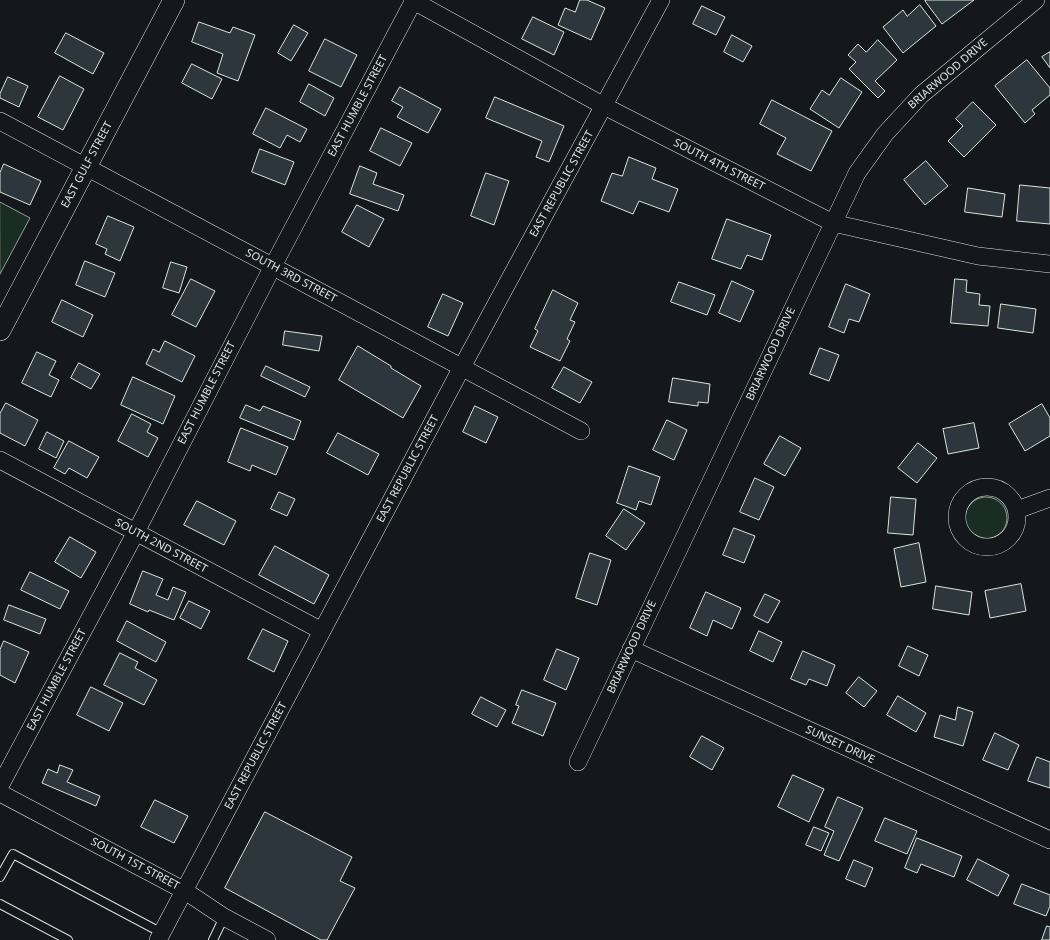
<!DOCTYPE html>
<style>
body{margin:0}
canvas{display:block;background:#14181c}
</style>
<canvas width="1050" height="940"></canvas>
<script>
const ctx = document.querySelector('canvas').getContext('2d');
ctx.lineJoin = 'round';
function paint(path, color) {
  ctx.fillStyle = color;
  ctx.fill(path, 'evenodd');
}
function strokePath(path, color, width, dash) {
  ctx.strokeStyle = color;
  ctx.lineWidth = width;
  ctx.lineCap = dash ? 'butt' : 'round';
  ctx.setLineDash(dash || []);
  ctx.stroke(path);
}
function label(font, color, halo, rows, align = 'center') {
  ctx.font = font + ' "Noto Sans",sans-serif';
  ctx.lineWidth = 3;
  ctx.setLineDash([]);
  ctx.textBaseline = 'middle';
  ctx.strokeStyle = halo;
  ctx.fillStyle = color;
  for (const [text, x, y, turn = 0] of rows) {
    ctx.save();
    ctx.translate(x, y);
    ctx.rotate((+turn || 0) * Math.PI / 180);
    ctx.textAlign = isNaN(turn) ? turn : align;
    if (halo) ctx.strokeText(text, 0, 0);
    ctx.fillText(text, 0, 0);
    ctx.restore();
  }
}
const green = new Path2D(`
 M0 202 30 218 0 274Z
 M965 518a21 21 0 1 1 42 0a21 21 0 1 1-42 0Z`);
paint(green, '#1a2d24');
strokePath(green, '#939e99', 1);
const building = new Path2D(`
 M580 0H587L605 8 591 40 558 25 565 8 575 12Z
 M927 0H974L942 24 925 1Z
 M920 5 936 26 903 53 883 27 903 10 907 16Z
 M702 6 725 17 716 35 693 24Z
 M533 17 564 32 554 55 522 39Z
 M199 22 230 33 233 27 255 35 238 81 217 73 223 54 192 42Z
 M294 25 308 33 291 61 278 53Z
 M66 33 104 53 93 74 55 53Z
 M732 35 752 46 743 62 724 52Z
 M325 39 357 55 341 87 309 71Z
 M878 40 897 60 875 81 885 91 878 98 849 69 856 62 848 55 858 44 866 52Z
 M1050 52V68L1042 57Z
 M1027 60 1050 88V95L1032 110 1035 114 1025 123 995 86Z
 M192 64 222 79 212 99 182 83Z
 M60 76 84 89 63 130 38 117Z
 M8 77 28 86 19 107 0 98V94Z
 M841 78 862 92 839 128 810 109 822 90 829 95Z
 M309 84 334 98 325 116 300 102Z
 M400 87 441 109 428 133 397 117 403 107 392 101Z
 M495 97 564 126 549 162 536 157 542 141 486 118Z
 M772 100 832 131 811 171 777 154 786 138 760 124Z
 M973 102 996 125 964 157 948 141 963 126 956 119Z
 M266 108 307 129 300 142 287 135 280 148 253 134Z
 M381 128 412 143 400 166 370 151Z
 M260 149 294 162 285 185 252 172Z
 M629 157 656 168 652 179 678 189 669 212 639 201 633 214 601 201 612 173 622 176Z
 M926 161 948 186 925 205 904 180Z
 M4 164 41 181 30 205 0 192V173Z
 M360 166 377 173 373 184 404 195 398 211 350 194Z
 M486 173 509 181 494 225 471 216Z
 M1020 185 1050 188V224L1017 221Z
 M968 188 1005 194 1002 217 965 212Z
 M357 205 384 219 369 247 342 232Z
 M108 216 134 227 120 261 105 254 107 249 96 244Z
 M727 219 771 235 762 260 747 255 741 269 712 259Z
 M85 261 115 273 105 297 76 285Z
 M171 262 187 267 179 293 163 288Z
 M191 279 215 291 196 327 172 315Z
 M955 279 967 280 966 292 980 294 979 305 990 306 988 326 951 323Z
 M732 281 754 291 740 322 719 313Z
 M679 282 715 295 707 315 671 302Z
 M846 284 870 294 859 322 849 319 844 333 829 327Z
 M553 290 578 303 570 320 575 322 567 339 570 341 560 361 530 347 538 331 535 329Z
 M443 294 463 303 448 336 428 327Z
 M62 300 93 315 83 337 52 322Z
 M1001 304 1036 309 1033 333 998 328Z
 M285 331 322 336 319 351 283 345Z
 M165 341 195 356 182 382 146 364 153 349 159 352Z
 M358 346 391 366V368L421 386 403 418 339 380Z
 M820 348 839 355 829 381 810 374Z
 M37 352 56 361 49 375 59 380 51 397 22 383Z
 M79 363 100 374 91 389 71 378Z
 M266 366 310 387 305 397 261 376Z
 M564 367 592 382 580 403 552 388Z
 M133 377 175 396 163 424 121 405Z
 M673 378 710 384 708 403 698 402V406L669 402Z
 M6 403 38 420 25 446 0 433V414Z
 M1042 404 1050 418V436L1025 451 1009 424Z
 M246 405 260 411 263 406 301 421 294 440 240 418Z
 M475 406 498 417 486 443 463 432Z
 M132 414 151 424 147 432 158 438 148 457 118 441Z
 M667 420 687 430 674 460 653 450Z
 M974 423 979 448 948 454 943 429Z
 M241 428 288 447 276 475 252 465 250 471 228 462Z
 M47 432 64 441 56 458 39 449Z
 M338 433 379 454 368 475 327 453Z
 M780 436 801 448 785 476 764 464Z
 M69 441 99 457 87 478 69 468 65 474 54 468Z
 M918 443 937 458 917 483 898 468Z
 M629 466 660 477 651 505 639 501 636 510 617 503Z
 M755 478 774 487 759 520 740 512Z
 M279 492 295 499 287 516 271 509Z
 M891 497 916 499 913 535 888 533Z
 M197 501 236 521 224 545 184 525Z
 M624 509 645 523 626 550 606 536Z
 M734 528 755 536 744 563 723 555Z
 M70 537 96 552 81 578 55 562Z
 M919 543 926 582 901 587 894 549Z
 M275 546 329 575 314 604 259 575Z
 M590 553 611 560 597 605 576 598Z
 M143 571 163 579 156 595 168 600 173 587 186 592 174 620 149 610 148 612 130 604Z
 M30 572 69 591 60 609 21 590Z
 M1021 584 1026 611 990 618 985 591Z
 M936 586 972 592 969 615 933 609Z
 M706 592 741 608 732 629 713 620 707 636 690 628Z
 M765 594 780 601 768 623 754 616Z
 M189 601 210 611 201 629 180 618Z
 M9 605 46 619 40 634 4 620Z
 M127 621 166 642 156 662 117 641Z
 M263 629 288 641 274 672 248 659Z
 M759 631 782 642 773 662 750 651Z
 M4 641 29 652 15 683 0 675V650Z
 M908 646 928 655 919 676 899 666Z
 M557 649 579 658 566 690 544 680Z
 M803 651 835 665 827 686 809 679 806 685 791 679Z
 M120 653 138 662 135 668 157 680 144 705 104 685Z
 M859 677 877 691 864 707 846 693Z
 M91 687 123 703 109 731 77 715Z
 M522 690 556 703 543 736 512 723 519 706 516 705Z
 M898 696 926 713 916 732 887 715Z
 M481 697 506 710 497 727 472 714Z
 M958 707 973 712 963 746 934 737 940 715 955 720Z
 M995 733 1019 745 1008 770 983 760Z
 M702 736 724 748 712 770 690 757Z
 M1037 757 1050 762V788L1028 781Z
 M60 765 73 770 67 782 100 796 96 806 42 783 48 769 57 773Z
 M793 775 824 789 809 822 778 807Z
 M838 797 863 808 839 861 824 855 834 831 825 827Z
 M155 800 188 816 174 843 141 827Z
 M265 812 352 857 340 881 355 888 327 940H321L225 888Z
 M885 818 917 831 907 854 875 841Z
 M814 827 829 833 821 851 806 845Z
 M917 838 962 856 954 877 921 864 917 873 905 868Z
 M978 859 1009 875 998 896 967 880Z
 M854 860 873 868 865 887 846 879Z
 M1022 884 1050 895V906L1046 916 1014 904Z
 M1047 926 1050 927V940H1042Z`);
paint(building, '#2c363c');
strokePath(building, '#d8e6dc', 1);
const service = new Path2D(`
 M0 877 13 854 162 933
 M0 904 68 940
 M213 940 224 917`);
const minor = new Path2D(`
 M412 0 604 106 833 223 978 256 1050 264
 M0 121 581 431
 M0 460 322 631
 M957 517a30 30 0 1 1 60 0a30 30 0 1 1-60 0Z
 M1017 510 1050 498
 M631 649 1050 840
 M578 762 857 173 885 134 921 95 1036 0
 M0 786 136 532 273 266 414 0
 M0 793 185 891 224 917 267 940
 M158 940 462 367 661 0`);
const tertiary = new Path2D(`
 M0 330 174 0`);
strokePath(service, '#d8e6dc', 10);
strokePath(minor, '#d8e6dc', 18);
strokePath(tertiary, '#d8e6dc', 22);
strokePath(service, '#14181c', 8);
strokePath(minor, '#14181c', 17);
strokePath(tertiary, '#14181c', 21);
label('11px', '#d8e6dc', '#14181c', [
 ["BRIARWOOD DRIVE",948,74,-41],
 ["EAST HUMBLE STREET",358,106,-62],
 ["EAST GULF STREET",87,165,-62],
 ["SOUTH 4TH STREET",719,165,27],
 ["EAST REPUBLIC STREET",562,184,-61],
 ["SOUTH 3RD STREET",291,276,28],
 ["BRIARWOOD DRIVE",771,354,-65],
 ["EAST HUMBLE STREET",207,393,-63],
 ["EAST REPUBLIC STREET",408,469,-62],
 ["SOUTH 2ND STREET",161,546,28],
 ["BRIARWOOD DRIVE",632,647,-65],
 ["EAST HUMBLE STREET",57,680,-62],
 ["SUNSET DRIVE",840,745,25],
 ["EAST REPUBLIC STREET",256,756,-62],
 ["SOUTH 1ST STREET",135,864,28]
]);
</script>
